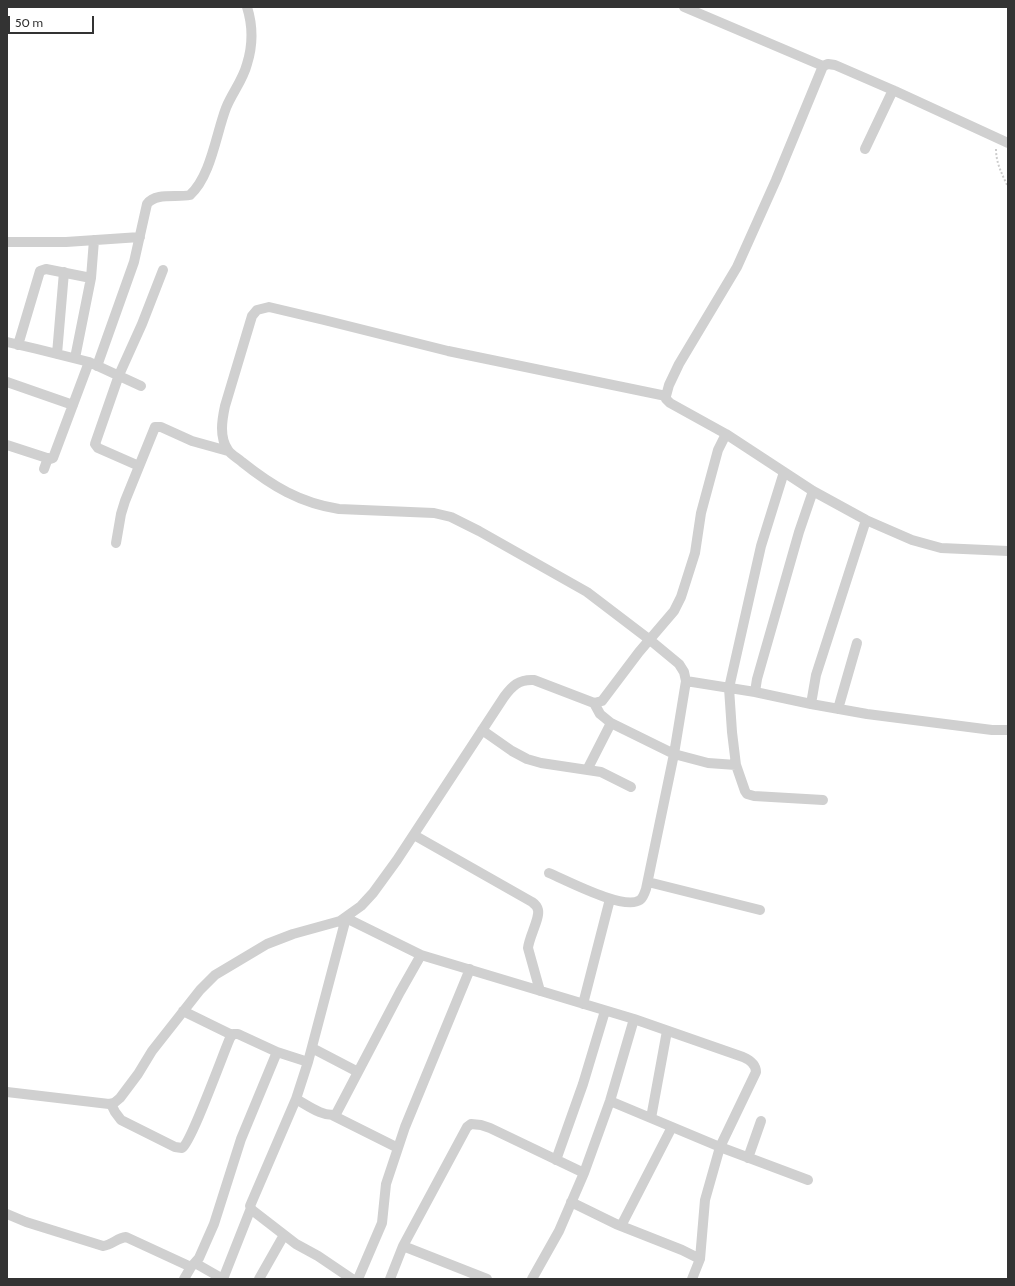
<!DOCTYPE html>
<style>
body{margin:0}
#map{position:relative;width:1015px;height:1286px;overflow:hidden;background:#fff;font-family:Cabin,sans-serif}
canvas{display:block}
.frame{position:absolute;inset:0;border:8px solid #333;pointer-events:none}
.scale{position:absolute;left:8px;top:16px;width:86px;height:18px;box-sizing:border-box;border:2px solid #333;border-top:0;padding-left:5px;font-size:12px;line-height:14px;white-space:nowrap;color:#333;-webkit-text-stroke:3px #fff;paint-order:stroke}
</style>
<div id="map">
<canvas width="1015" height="1286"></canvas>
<div class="frame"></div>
<div class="scale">50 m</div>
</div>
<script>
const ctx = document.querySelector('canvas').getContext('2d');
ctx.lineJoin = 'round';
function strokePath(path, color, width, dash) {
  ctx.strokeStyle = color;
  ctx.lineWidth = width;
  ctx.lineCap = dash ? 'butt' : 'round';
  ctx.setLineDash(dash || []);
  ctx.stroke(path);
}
strokePath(new Path2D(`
 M996 149C996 163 1002 174 1008 187`), '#cdcdcd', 2, [2, 2]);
strokePath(new Path2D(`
 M684 7 823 66
 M1008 143 895 91 835 65 828 64 823 66 776 180 737 267 679 364 669 385 666 396V399L670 403 726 434 813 491 866 520 912 540 941 548 1008 551
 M865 149 893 90
 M7 242H66L140 237
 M7 342 37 349 89 362 141 386
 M18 345 40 271 46 269 91 278
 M57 354 64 272
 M75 358 91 278 94 240
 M97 366 134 262 147 204C156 192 177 198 190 195 211 176 216 134 226 108 232 93 243 80 247 64 253 45 253 26 247 7
 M7 382 73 405
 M7 445 50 459 53 458 89 362
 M139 466 98 448 95 444 119 375 142 324 163 270
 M44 469 48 458
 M784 472 761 546 729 688 732 732 736 765 745 791 747 794 754 796 823 800
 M116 543 121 514 125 501 155 427H161L192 441 228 451
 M686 681 755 692 811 704 867 714 992 730H1008
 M755 692 757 679 799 532 813 491
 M594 703 600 714 611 723 674 754 708 763 736 765
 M811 704 816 675 866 520
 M838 709 857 643
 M482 730 512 751 527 759 541 763 601 772 631 787
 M587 770 611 723
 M414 835 532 902C535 904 537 906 538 910 540 918 529 937 528 948L540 991
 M549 873C566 880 624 911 640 900 643 898 645 892 646 889L674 754 686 681 684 672 679 664 650 640 587 592 479 531 451 517 434 513 339 509C300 503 272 486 242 462 238 458 231 455 228 450 219 437 222 420 225 406L252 316 257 310 269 307 324 320 448 351 666 396
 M648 882 760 910
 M583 1004 610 899
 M183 1011 232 1035
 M312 1048 358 1072
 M7 1092 109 1104 114 1103 120 1098 138 1074 152 1051 200 990 215 975 267 944 293 934 340 921 361 906 373 893 397 860 504 697C512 686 519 679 534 680L594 703 602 701 639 652 674 611 681 597 695 553 701 513 718 450 726 434
 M296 1099C307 1105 324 1118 336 1114L400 992 421 955
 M610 1101 720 1147 808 1180
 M111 1104 115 1112 121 1120 175 1147 182 1148C191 1143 223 1054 230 1038L233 1034H238L277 1052 308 1062
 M332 1115 398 1148
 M651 1118 667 1031
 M748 1158 761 1121
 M556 1160 583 1084 605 1011
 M571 1202 616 1224 682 1250 700 1259
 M7 1214 26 1222 103 1246C112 1245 117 1238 126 1237L191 1267
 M621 1226 672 1127
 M403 1246 487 1279
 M195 1263 223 1279
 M184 1279 191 1267 199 1258 214 1224 241 1139 277 1052
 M223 1279 251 1208
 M259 1279 284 1235
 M352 1279 318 1256 296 1244 252 1210 250 1206 296 1099 308 1062 346 918 421 955 634 1019 743 1057C750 1060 756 1064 756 1072L720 1147 705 1200 700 1259 692 1279
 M358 1279 382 1223 386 1184 405 1127 470 969
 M390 1279 403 1246 467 1127 471 1124 481 1125 490 1128 584 1173
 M532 1279 559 1231 584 1173 610 1101 634 1019`), '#d0d0d0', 10);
</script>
